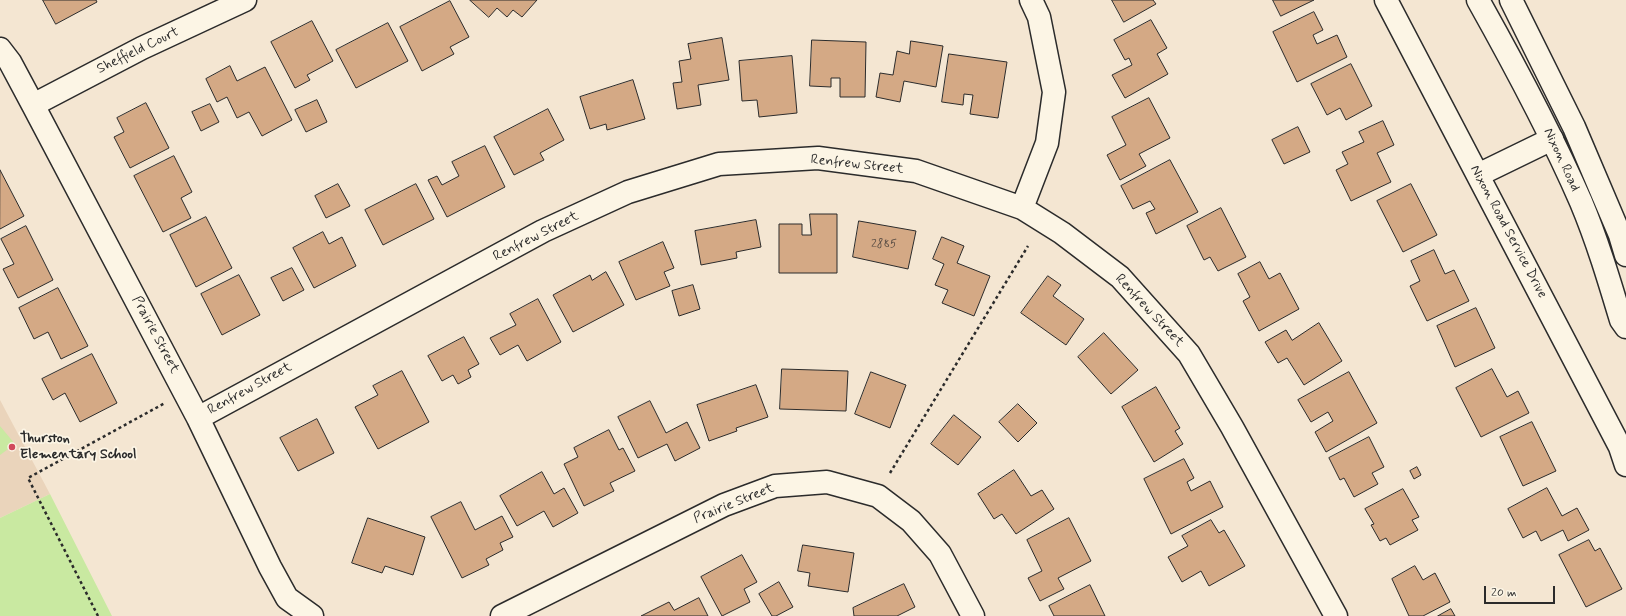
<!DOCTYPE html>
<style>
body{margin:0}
#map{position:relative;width:1626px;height:616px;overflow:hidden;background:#f4e6d2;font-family:Mynerve,sans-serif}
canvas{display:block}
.scale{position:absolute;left:1484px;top:586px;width:71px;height:18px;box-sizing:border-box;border:2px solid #2b2b2b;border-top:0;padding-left:5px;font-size:12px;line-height:14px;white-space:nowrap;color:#2b2b2b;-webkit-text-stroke:3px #fcf5e5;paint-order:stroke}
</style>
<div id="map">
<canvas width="1626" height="616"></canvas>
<div class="scale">20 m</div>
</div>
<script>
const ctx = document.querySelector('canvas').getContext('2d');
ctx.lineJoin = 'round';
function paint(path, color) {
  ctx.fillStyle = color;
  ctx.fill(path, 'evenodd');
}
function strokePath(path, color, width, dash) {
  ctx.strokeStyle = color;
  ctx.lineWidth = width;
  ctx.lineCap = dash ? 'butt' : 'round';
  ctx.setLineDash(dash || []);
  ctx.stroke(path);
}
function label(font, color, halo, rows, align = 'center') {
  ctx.font = font + ' Mynerve,sans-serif';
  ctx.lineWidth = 3.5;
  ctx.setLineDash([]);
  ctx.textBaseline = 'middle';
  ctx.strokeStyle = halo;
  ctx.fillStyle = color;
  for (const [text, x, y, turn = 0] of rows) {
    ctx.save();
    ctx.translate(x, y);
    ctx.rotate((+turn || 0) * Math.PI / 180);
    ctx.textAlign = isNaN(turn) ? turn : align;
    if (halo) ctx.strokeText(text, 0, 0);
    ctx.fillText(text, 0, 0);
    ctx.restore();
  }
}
paint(new Path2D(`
 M0 400 50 494 0 518Z`), '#ead4bb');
paint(new Path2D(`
 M0 426 15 444 0 455Z
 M50 494 112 616H0V518Z`), '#c9e9a1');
const building = new Path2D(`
 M43 0H96L97 2 56 24Z
 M470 0H537L522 17 513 10 507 17 497 8 489 17Z
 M1112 0H1153L1156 4 1124 22Z
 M1273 0H1314L1281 16Z
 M450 1 469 37 450 47 454 54 422 71 400 27Z
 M1314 12 1323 30 1313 35 1317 44 1337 35 1347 57 1297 82 1273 32Z
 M1151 20 1167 48 1157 54 1168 74 1125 98 1112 75 1132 65 1129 58 1125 60 1114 40Z
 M312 21 333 61 307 75 310 80 295 88 271 42Z
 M388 23 408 61 356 88 336 50Z
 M722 38 729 80 698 85 701 105 677 109 673 83 682 82 679 61 691 59 688 44Z
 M812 40 866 42 865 97H840V78H831V87L810 86Z
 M911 41 943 46 936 87 904 81 900 102 876 97 880 73 893 75 897 51 909 54Z
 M949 54 1007 62 998 118 970 114 973 95 964 94 963 105 942 102Z
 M792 56 797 113 759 117 757 100 742 101 739 61Z
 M1351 64 1372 106 1346 120 1340 108 1327 115 1311 84Z
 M230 66 237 81 265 67 292 120 262 136 249 112 237 118 227 97 217 102 206 79Z
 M633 80 645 119 607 130 606 124 590 129 580 97Z
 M1149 98 1170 138 1139 154 1146 166 1120 180 1107 155 1126 145 1112 117Z
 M317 100 327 122 306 132 295 110Z
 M146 103 169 148 130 168 114 137 124 132 117 118Z
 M210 104 219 122 201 131 192 112Z
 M548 109 564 140 540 153 544 160 514 175 494 137Z
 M1383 121 1394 145 1377 153 1391 182 1351 201 1336 170 1348 164 1342 152 1364 142 1359 132Z
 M1298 127 1310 152 1284 164 1272 140Z
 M485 146 505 187 447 217 428 180 437 176 442 185 459 176 452 162Z
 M174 156 192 192 181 198 191 218 163 232 134 176Z
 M1170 160 1198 212 1156 234 1146 213 1155 209 1150 201 1133 209 1121 186Z
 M0 170 24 216 0 229Z
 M338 184 350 206 326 218 315 196Z
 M416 184 434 219 383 245 365 210Z
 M1411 184 1437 235 1403 252 1377 201Z
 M1221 208 1246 257 1218 271 1210 257 1204 260 1187 226Z
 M810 214H837V273H779V224H802V235H811Z
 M206 217 232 268 196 287 170 235Z
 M756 220 761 247 736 252 737 258 701 265 695 231Z
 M859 221 916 231 908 269 853 257Z
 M26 226 53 280 18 298 3 269 14 264 1 239Z
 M323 232 329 244 342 237 356 266 314 288 293 248Z
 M942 237 964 246 957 263 990 276 974 316 942 303 948 290 935 285 944 264 933 259Z
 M663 242 674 268 664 272 670 286 636 300 619 262Z
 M1434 250 1445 274 1454 270 1469 301 1427 321 1410 286 1420 281 1411 261Z
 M1260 262 1269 279 1280 273 1299 309 1259 331 1243 301 1250 297 1238 274Z
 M292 268 304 290 283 301 271 278Z
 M606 272 624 305 573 332 553 295 590 275 592 280Z
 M239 275 260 315 222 335 201 294Z
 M1048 276 1061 285 1053 296 1084 319 1066 345 1021 313Z
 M693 285 700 309 679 316 672 291Z
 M58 288 88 346 61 359 48 332 34 339 19 308Z
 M538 299 561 342 527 361 518 345 500 355 490 338 516 325 510 314Z
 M1476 308 1495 348 1455 367 1437 326Z
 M1319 323 1342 361 1304 385 1287 358 1278 363 1265 342 1286 330 1292 340Z
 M1104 333 1138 370 1111 394 1078 357Z
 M464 337 479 364 468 370 471 377 458 384 453 375 442 381 428 356Z
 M92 354 117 403 80 422 65 393 53 400 42 379Z
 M782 369 848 371 846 411 780 409Z
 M1492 369 1507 397 1518 391 1529 413 1481 437 1456 388Z
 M402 371 429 422 378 449 355 407 378 395 373 386Z
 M871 372 906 385 890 428 855 414Z
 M1349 372 1377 423 1326 452 1315 432 1333 421 1328 412 1311 422 1298 400Z
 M756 385 768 417 736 428 737 431 709 441 697 405Z
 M1156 387 1180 428 1175 431 1183 444 1154 462 1122 407Z
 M650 401 666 433 687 422 700 448 675 461 667 444 638 458 618 417Z
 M1018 404 1037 423 1018 442 999 422Z
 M954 415 981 437 958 465 931 444Z
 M317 419 334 453 298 471 280 438Z
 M1532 422 1556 471 1523 486 1500 437Z
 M609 430 619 450 623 448 635 471 610 483 614 491 584 506 564 464 578 457 574 448Z
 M1369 437 1384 467 1372 473 1378 484 1354 497 1344 478 1340 480 1329 458Z
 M1184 459 1194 478 1187 482 1191 491 1210 481 1223 507 1171 534 1144 479Z
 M1417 467 1421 475 1414 479 1410 471Z
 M1014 470 1031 496 1042 490 1054 509 1016 534 1002 514 994 519 978 494Z
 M542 472 554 494 564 488 578 513 553 527 544 511 517 526 500 496Z
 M1547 488 1562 516 1577 508 1589 530 1568 541 1563 530 1541 541 1536 531 1523 538 1508 509Z
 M1403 489 1419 517 1412 520 1418 530 1390 545 1386 538 1380 541 1371 525 1374 524 1365 509Z
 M461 502 475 530 502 516 513 537 500 543 503 550 486 559 489 565 462 578 431 517Z
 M368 518 425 537 413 575 385 566 382 573 352 563Z
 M1069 518 1091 561 1058 578 1064 589 1040 601 1028 578 1042 571 1027 540Z
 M1211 520 1219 533 1224 530 1245 566 1209 586 1201 571 1182 582 1168 557 1188 546 1182 536Z
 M1589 540 1595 551 1600 548 1622 589 1586 607 1559 555Z
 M803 545 854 553 848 592 808 586 810 573 798 571Z
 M742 555 757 582 744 589 750 602 722 616 701 577Z
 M1415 566 1423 580 1435 573 1450 602 1423 616H1409L1392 579Z
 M779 582 793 607 776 616H772L759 594Z
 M904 584 915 607 897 616H854L853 608Z
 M1090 585 1105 616H1054L1049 606Z
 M699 598 708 616H641L669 602 674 610Z
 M1451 609 1455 616H1438Z`);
paint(building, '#d4a985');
strokePath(building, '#2b2b2b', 1);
const minor = new Path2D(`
 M1386 0 1620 447 1626 465
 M0 49 10 62 33 105 198 418 270 567 287 598 312 616
 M33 105 142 48 245 0
 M1478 175 1552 139
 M1022 208 1047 143 1054 92 1039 17 1031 0
 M198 418 543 231 628 192 719 164 818 158 916 171 1022 208 1062 233 1120 277 1189 354 1232 427 1336 616
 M502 616 724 505 775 486 827 482 878 496 911 521 940 554 973 616`);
const secondary = new Path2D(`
 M1478 0C1515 66 1551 133 1581 202 1597 240 1609 280 1621 320L1626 327
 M1511 0 1574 127 1620 235 1626 255`);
strokePath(minor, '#2b2b2b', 25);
strokePath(secondary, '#2b2b2b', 25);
strokePath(new Path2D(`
 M890 473 1028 246
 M98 616 28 478 165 403`), '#2b2b2b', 2.5, [3, 3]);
strokePath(minor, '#fcf5e5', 22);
strokePath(secondary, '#fcf5e5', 22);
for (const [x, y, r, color] of [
 [12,447,4,"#d1495b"]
]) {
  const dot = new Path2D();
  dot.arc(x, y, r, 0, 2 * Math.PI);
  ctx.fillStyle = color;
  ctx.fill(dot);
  strokePath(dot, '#fcf5e5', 1.5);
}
label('12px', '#554a42', null, [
 ["2885",884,244]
]);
label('14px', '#2b2b2b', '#fcf5e5', [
 ["Sheffield Court",138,51,-26],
 ["Nixon Road",1561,160,65],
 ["Renfrew Street",857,165,6],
 ["Nixon Road Service Drive",1508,232,62],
 ["Renfrew Street",536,237,-27],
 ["Renfrew Street",1149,311,47],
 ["Prairie Street",155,335,62],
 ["Renfrew Street",250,389,-29],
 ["Prairie Street",734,504,-22]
]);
label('bold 14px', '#2b2b2b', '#fcf5e5', [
 ["Thurston",20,439],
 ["Elementary School",20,455]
], 'left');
</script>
